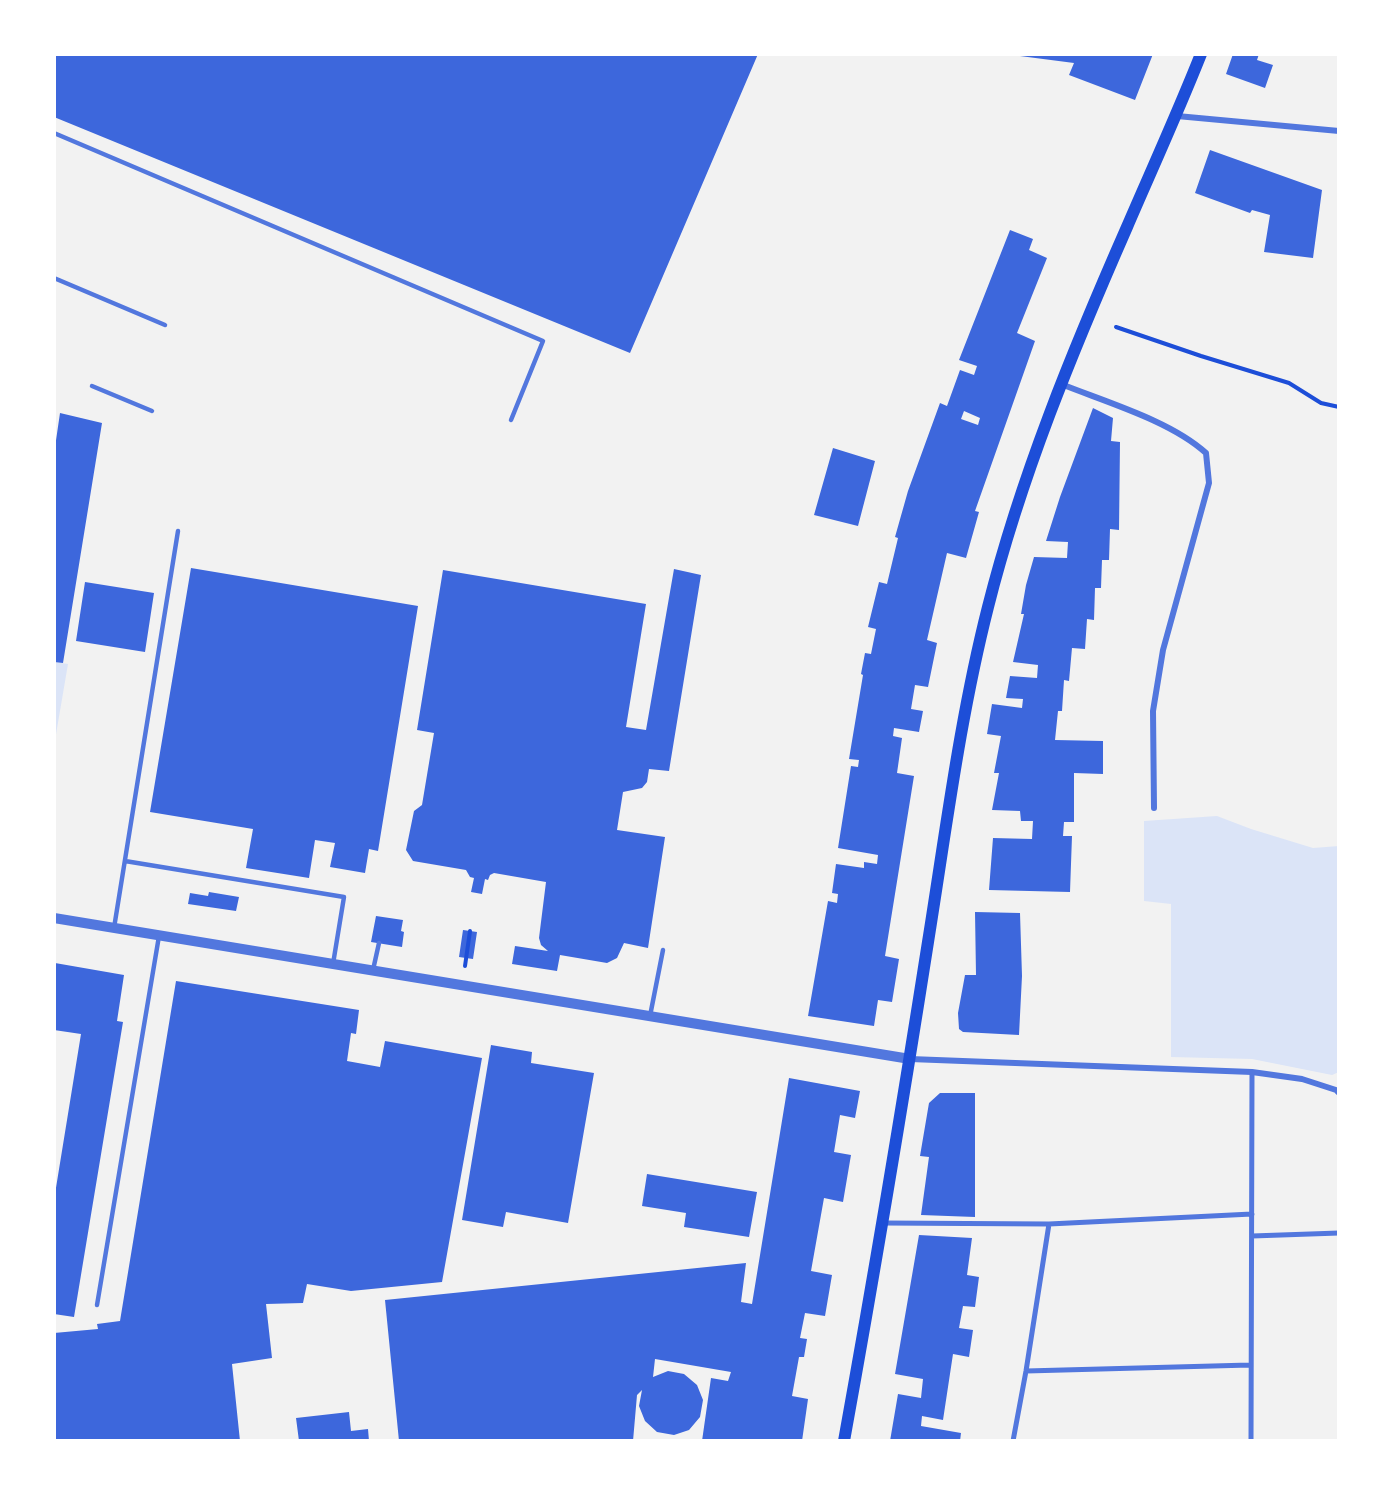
<!DOCTYPE html>
<style>
body{margin:0}
#map{position:relative;width:1393px;height:1495px;overflow:hidden;background:#f2f2f2;font-family:"Roboto Condensed",sans-serif}
canvas{display:block}
.frame{position:absolute;inset:0;border:56px solid #fff;pointer-events:none}
</style>
<div id="map">
<canvas width="1393" height="1495"></canvas>
<div class="frame"></div>
</div>
<script>
const ctx = document.querySelector('canvas').getContext('2d');
ctx.lineJoin = 'round';
function paint(path, color) {
  ctx.fillStyle = color;
  ctx.fill(path, 'evenodd');
}
function strokePath(path, color, width, dash) {
  ctx.strokeStyle = color;
  ctx.lineWidth = width;
  ctx.lineCap = dash ? 'butt' : 'round';
  ctx.setLineDash(dash || []);
  ctx.stroke(path);
}
paint(new Path2D(`
 M54 662 68 664 54 746Z
 M1217 816 1251 829 1313 848 1339 846V1072L1332 1075 1252 1059 1171 1057V904L1144 901V821Z`), '#dbe4f7');
paint(new Path2D(`
 M54 54H758L630 353 54 117Z
 M1018 54H1153L1135 100 1069 75 1074 63 1020 56Z
 M1233 54H1259L1257 60 1273 65 1265 88 1226 74Z
 M1210 150 1322 190 1313 258 1264 252 1270 215 1252 210 1250 213 1195 193Z
 M1010 230 1033 239 1029 250 1047 258 1017 333 1035 341 975 511 979 512 966 558 947 553 927 640 937 643 928 687 915 685 911 709 923 711 919 732 894 728 893 736 902 738 897 773 914 776 885 956 899 959 892 1002 878 1000 874 1026 808 1016 828 901 837 903 838 894 832 893 836 864 864 868V862L877 864 878 855 838 848 851 766 858 767 859 760 849 759 863 675 861 674 865 653 871 654 876 629 868 627 879 582 887 584 898 538 895 537 908 491 940 403 947 406 960 370 974 375 977 366 959 360ZM964 411 980 418 978 425 961 419Z
 M1093 408 1113 418 1111 441 1120 442 1119 530 1110 529 1109 560H1102L1101 588H1095L1094 620 1087 619 1085 649 1072 648 1069 681 1064 680 1062 711H1058L1055 740 1103 741V774L1074 773V822H1064L1063 836H1072L1070 892 989 890 993 838 1032 839 1033 821H1021L1020 811 992 810 999 773H994L1001 736 987 734 992 704 1022 708 1023 699 1006 698 1010 676 1037 678 1038 665 1013 662 1024 614H1021L1026 585 1034 557 1067 558 1068 542 1046 541 1060 497Z
 M60 413 102 423 63 663 54 662V454Z
 M833 448 875 461 858 526 814 515Z
 M191 568 418 606 378 851 369 849 365 873 330 867 335 843 315 840 309 878 246 868 253 829 150 812Z
 M674 569 701 575 669 771 649 769 647 782 642 788 623 792 617 830 665 837 648 948 624 943 617 958 607 963 560 955 557 971 512 964 515 946 548 951 541 945 539 938 546 882 494 873 490 875 488 880 485 879 482 894 471 892 474 878 470 877 466 870 413 861 406 850 414 811 422 805 434 733 417 730 443 570 646 604 626 727 646 730Z
 M85 582 154 593 145 652 76 641Z
 M209 892 239 897 236 911 188 904 190 893 208 896Z
 M975 912 1020 913 1022 976 1019 1035 963 1032 959 1029 958 1013 965 975H976Z
 M376 916 403 920 401 931 404 932 402 947 371 942Z
 M463 930 477 932 473 959 459 957Z
 M55 963 124 975 117 1021 123 1022 74 1317 54 1314V1200L81 1034 54 1030Z
 M176 981 359 1010 356 1034 351 1033 347 1061 380 1067 385 1041 482 1058 442 1282 351 1291 307 1284 303 1303 266 1304 272 1358 232 1364 240 1441H54V1333L98 1329 97 1324 120 1321Z
 M491 1045 532 1052 531 1063 594 1073 568 1223 506 1212 503 1227 462 1220Z
 M789 1078 860 1091 855 1118 840 1115 834 1152 851 1155 843 1202 824 1198 811 1271 832 1275 825 1316 805 1313 800 1338 807 1339 804 1357H799L792 1396 808 1399 802 1441H702L711 1378 728 1381 731 1372 655 1359 653 1377 668 1371 684 1374 697 1385 703 1400 700 1417 689 1430 674 1435 657 1432 645 1421 639 1406 642 1390 637 1395 633 1441H399L385 1300 746 1263 741 1302 752 1304Z
 M940 1093H975V1217L921 1215 929 1157 920 1156 929 1103Z
 M647 1174 757 1192 749 1237 684 1227 686 1213 642 1206Z
 M919 1235 972 1238 967 1275 979 1277 975 1307 963 1306 959 1328 973 1330 969 1357 953 1354 943 1420 922 1416 921 1426 961 1433 960 1441H890L898 1394 921 1398 923 1379 895 1374Z
 M349 1412 351 1431 368 1429 369 1441H299L296 1418Z`), '#3d67dc');
strokePath(new Path2D(`
 M1116 327 1201 356 1289 383 1321 403 1339 407
 M465 966 470 931`), '#1d4ed8', 4);
strokePath(new Path2D(`
 M54 133 543 341 511 420
 M54 278 165 325
 M92 386 152 411
 M125 861 344 897 333 964
 M114 928 178 531
 M373 970 379 943
 M650 1016 663 950
 M97 1305 159 936`), '#5277de', 4.5);
strokePath(new Path2D(`
 M883 1223 1049 1224 1252 1214
 M1252 1236 1339 1233
 M1026 1371 1250 1365
 M1013 1441 1026 1371 1049 1224
 M1251 1441 1252 1072`), '#5277de', 5);
strokePath(new Path2D(`
 M1177 116 1339 131
 M1061 384C1106 402 1171 421 1206 453L1209 483 1163 650 1153 711 1154 808
 M910 1059 1252 1072 1302 1079 1336 1090 1339 1093`), '#5277de', 6);
strokePath(new Path2D(`
 M54 918 910 1059`), '#5277de', 10);
strokePath(new Path2D(`
 M844 1441C874 1275 902 1108 928 942 946 830 960 717 988 607 1021 476 1073 350 1127 227 1152 169 1178 112 1201 54`), '#1d4ed8', 12);
</script>
